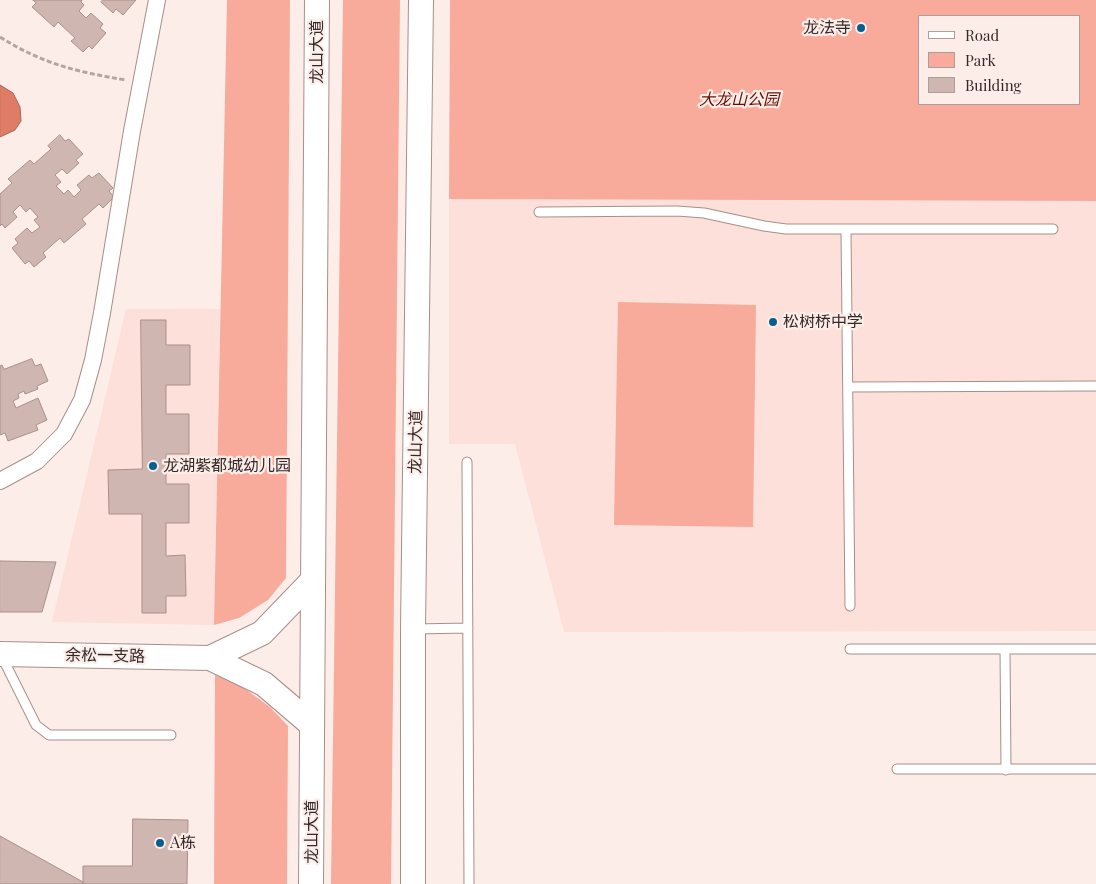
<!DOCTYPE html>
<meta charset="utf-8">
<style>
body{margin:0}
#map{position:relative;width:1096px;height:884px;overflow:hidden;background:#fdede9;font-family:"Playfair Display",serif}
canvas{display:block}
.legend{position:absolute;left:918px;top:15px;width:162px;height:90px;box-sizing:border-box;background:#fdede9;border:1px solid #ac9f9b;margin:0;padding:6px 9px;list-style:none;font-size:15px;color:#332927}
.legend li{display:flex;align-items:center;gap:10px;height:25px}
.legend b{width:25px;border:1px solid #ac9f9b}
</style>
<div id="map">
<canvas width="1096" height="884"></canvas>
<ul class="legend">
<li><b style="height:6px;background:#fff"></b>Road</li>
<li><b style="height:14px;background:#f8ab9a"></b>Park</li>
<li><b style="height:14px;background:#d0b6b0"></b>Building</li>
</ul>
</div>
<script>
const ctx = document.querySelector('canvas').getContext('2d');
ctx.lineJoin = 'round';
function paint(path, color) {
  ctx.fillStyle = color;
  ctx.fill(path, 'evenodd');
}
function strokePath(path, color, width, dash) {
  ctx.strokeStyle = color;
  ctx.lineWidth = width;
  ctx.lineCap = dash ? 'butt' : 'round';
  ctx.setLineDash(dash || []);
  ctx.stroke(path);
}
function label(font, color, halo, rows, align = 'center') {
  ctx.font = font + ' "Playfair Display","Noto Sans SC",serif';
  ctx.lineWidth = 4.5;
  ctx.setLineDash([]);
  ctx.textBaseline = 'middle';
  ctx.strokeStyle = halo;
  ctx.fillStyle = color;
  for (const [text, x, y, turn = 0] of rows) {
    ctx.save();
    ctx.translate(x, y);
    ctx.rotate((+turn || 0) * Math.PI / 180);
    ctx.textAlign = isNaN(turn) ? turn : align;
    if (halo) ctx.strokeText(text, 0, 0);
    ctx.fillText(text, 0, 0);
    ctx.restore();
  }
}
paint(new Path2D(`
 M449 199 1096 201V631L564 632 515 444H449Z
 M126 309H220L214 625 52 622Z`), '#fce0d9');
paint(new Path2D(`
 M227 0H290L286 578 268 600 239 618 214 625Z
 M343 0H400L391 884H331Z
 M450 0H1096V201L449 199ZM920 16H1080V104H920Z
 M618 302 756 305 753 527 614 525Z
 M215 675 244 688 270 707 288 726 287 884H214Z`), '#f8ab9a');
const water = new Path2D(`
 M0 85 13 93 20 107 21 121 15 130 0 137Z`);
paint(water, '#de7c68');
strokePath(water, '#ab6354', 1);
const building = new Path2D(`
 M33 0H82L81 2 84 5 79 11 86 18 91 13 103 24 100 28 106 33 92 49 89 46 83 52 71 41 75 38 58 22 54 27 32 7 36 3Z
 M103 0H136L123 15 116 9 113 13 101 2Z
 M60 135 65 141 69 139 83 154 76 160 79 163 67 174 62 169 55 175 61 182 56 186 64 194 68 190 74 197 81 190 77 185 89 175 92 178 99 173 113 188 109 191 114 197 103 208 99 204 82 219 86 224 64 243 60 238 43 253 46 257 34 267 29 261 25 264 12 248 18 243 15 239 27 228 32 233 40 227 34 220 38 217 30 208 26 212 20 205 13 212 17 217 5 228 2 224 0 226V194L12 183 8 179 30 160 34 164 51 149 48 146Z
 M141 320H166V345H190V385H166V414H189V454H166V484H189V523H166V556L185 555 186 596H166V613H142V514H109L108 470 142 469Z
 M32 359 35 366 41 364 48 381 37 386 38 389 25 394 24 391 18 394 19 398 13 401 16 408 38 398 47 420 36 425 38 430 8 441 5 433 0 435V366L2 365 4 369Z
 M0 561 56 562 42 612H0Z
 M133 819 188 820 187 884H83V866H132Z
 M0 836 83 882V884H0Z`);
paint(building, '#d0b6b0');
strokePath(building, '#a9908b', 1);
const lane = new Path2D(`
 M539 212 677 211 704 213 764 226 786 229H1053
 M846 230 850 606
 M848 387 1096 386
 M467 462 469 884
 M414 629 468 628
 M850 649H1096
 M1005 649 1006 770
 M2 657 36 725 49 735H171
 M897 769H1096`);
const street = new Path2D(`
 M0 481 37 461 64 434 82 400 93 360 102 313 132 131 157 0`);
const secondary = new Path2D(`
 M0 654 210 658 264 684 312 725
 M210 658 262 633 313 580
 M311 884 317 0
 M413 884V629L421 0`);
strokePath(lane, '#a78f89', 11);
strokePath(street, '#a78f89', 18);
strokePath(secondary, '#a78f89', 26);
strokePath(new Path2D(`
 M0 37C43 64 77 72 126 80`), '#b3a5a2', 3, [5, 2.5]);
strokePath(lane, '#fff', 9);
strokePath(street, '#fff', 16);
strokePath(secondary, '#fff', 24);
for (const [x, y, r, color] of [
 [861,28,5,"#075e8f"],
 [773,322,5,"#075e8f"],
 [153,466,5,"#075e8f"],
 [160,843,5,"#075e8f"]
]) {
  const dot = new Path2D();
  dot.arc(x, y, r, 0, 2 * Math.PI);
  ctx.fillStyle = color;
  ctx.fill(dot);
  strokePath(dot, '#fdede9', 2);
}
label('16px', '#332927', '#fdede9', [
 ["龙法寺",851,28,"right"],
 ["松树桥中学",783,322],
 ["龙湖紫都城幼儿园",163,466],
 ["A栋",170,843]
], 'left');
label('16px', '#332927', '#fdede9', [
 ["龙山大道",317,52,-90],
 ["龙山大道",416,442,-89],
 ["余松一支路",105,656,1],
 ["龙山大道",312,832,-90]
]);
label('italic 16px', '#670e00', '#fdede9', [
 ["大龙山公园",739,100]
]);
</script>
